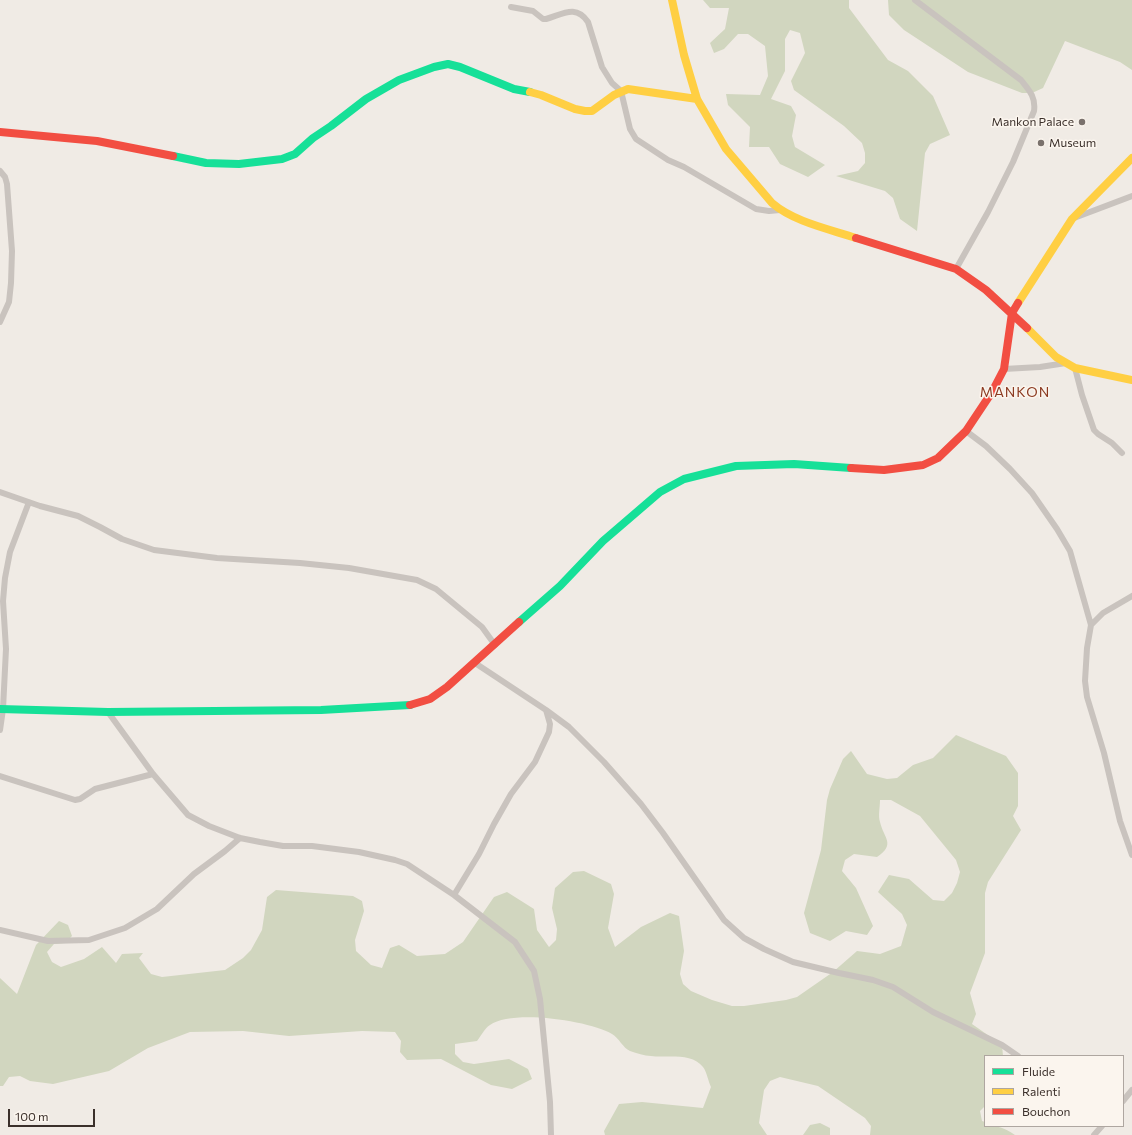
<!DOCTYPE html>
<style>
body{margin:0}
#map{position:relative;width:1132px;height:1135px;overflow:hidden;background:#f0ebe5;font-family:Commissioner,sans-serif}
canvas{display:block}
.legend{position:absolute;left:984px;top:1055px;width:140px;height:72px;box-sizing:border-box;background:#fbf5ee;border:1px solid #aea6a0;margin:0;padding:5px 7px;list-style:none;font-size:12px;color:#3b302b}
.legend li{display:flex;align-items:center;gap:8px;height:20px}
.legend b{width:20px;border:1px solid #aea6a0}
.scale{position:absolute;left:8px;top:1109px;width:87px;height:18px;box-sizing:border-box;border:2px solid #3b302b;border-top:0;padding-left:5px;font-size:12px;line-height:14px;white-space:nowrap;color:#3b302b;-webkit-text-stroke:3px #fbf5ee;paint-order:stroke}
</style>
<div id="map">
<canvas width="1132" height="1135"></canvas>
<ul class="legend">
<li><b style="height:5px;background:#16e098"></b>Fluide</li>
<li><b style="height:5px;background:#ffcf43"></b>Ralenti</li>
<li><b style="height:5px;background:#f24e42"></b>Bouchon</li>
</ul>
<div class="scale">100 m</div>
</div>
<script>
const ctx = document.querySelector('canvas').getContext('2d');
ctx.lineJoin = 'round';
function paint(path, color) {
  ctx.fillStyle = color;
  ctx.fill(path, 'evenodd');
}
function strokePath(path, color, width, dash) {
  ctx.strokeStyle = color;
  ctx.lineWidth = width;
  ctx.lineCap = dash ? 'butt' : 'round';
  ctx.setLineDash(dash || []);
  ctx.stroke(path);
}
function label(font, color, halo, rows, align = 'center') {
  ctx.font = font + ' Commissioner,sans-serif';
  ctx.lineWidth = 3;
  ctx.setLineDash([]);
  ctx.textBaseline = 'middle';
  ctx.strokeStyle = halo;
  ctx.fillStyle = color;
  for (const [text, x, y, turn = 0] of rows) {
    ctx.save();
    ctx.translate(x, y);
    ctx.rotate((+turn || 0) * Math.PI / 180);
    ctx.textAlign = isNaN(turn) ? turn : align;
    if (halo) ctx.strokeText(text, 0, 0);
    ctx.fillText(text, 0, 0);
    ctx.restore();
  }
}
paint(new Path2D(`
 M703 0H849V8L888 60 908 71 933 96 950 135 930 144 925 153 917 231 900 219 893 198 885 191 836 176 858 171 865 163V153L862 143 844 126 794 90 791 81 805 53 800 33 790 30 785 39V71L771 99 791 106 796 115 792 136 795 147 825 165 808 177 780 164 769 147H749L750 127 728 105 726 94 760 95 768 76 765 46 748 34H738L724 49 714 53 710 43 725 29 729 8H710Z
 M888 0H1132V70L1120 62 1065 41 1043 88 1032 93H1022L968 72 904 30 889 15Z
 M956 735 1006 756 1018 773V806L1013 816 1021 830 988 882 985 893V953L970 993 976 1014 972 1024 1002 1045 1003 1056H985V1106L980 1111 982 1121 985 1122V1126C999 1126 1003 1127 1015 1135H870L871 1126 865 1118 818 1086 780 1077 770 1081 764 1090 759 1123 767 1135H605L604 1131 619 1104 642 1102 703 1108 711 1087C708 1081 707 1072 703 1067 692 1052 667 1058 651 1056 644 1056 637 1053 630 1051 623 1048 619 1038 612 1034 590 1021 513 1009 490 1025 485 1028 481 1036 477 1041L455 1044V1054L463 1062 474 1064 509 1059 528 1069 532 1079 512 1089 491 1085 441 1059 407 1060 400 1052 401 1041 395 1032 362 1031 289 1036 243 1031 190 1032 148 1048 109 1071 53 1084 30 1081 20 1076 9 1077 3 1086H0V978L17 994 36 945 59 921 68 925 72 936 65 943 54 944 47 952 52 962 61 967 84 959 102 947 116 963 122 954 143 953 139 958 151 974 162 977 225 970 243 958 251 950 262 930 267 897 276 890 353 896 362 901 364 911 355 940 356 951 371 965 382 968 390 948 399 945 417 956 445 954 463 942 494 897 507 892 534 909 537 930 549 947 556 940 557 929 552 908 555 888 573 872 584 871 611 884 614 894 608 928 615 947 641 927 670 913 679 916 684 951 680 974 683 984 691 991 712 1000 732 1006H744L786 1000 797 997 833 972 857 951 880 954 901 946 907 925 902 914 878 892 889 875 909 879 933 900 944 901 952 893 957 883 960 872 956 860 920 816 891 800H880C880 807 878 816 880 822 884 839 896 844 877 857L854 854 845 860 842 871 856 888 873 926 867 935 846 931 830 941 810 933 804 913 821 850 827 800 830 789 843 759 851 751 867 774 887 779 897 778 913 765 933 758Z
 M820 1123 830 1128V1135H803L810 1125Z`), '#d1d6bf');
strokePath(new Path2D(`
 M915 0 1021 80C1029 90 1036 97 1034 111L1013 162 988 212 956 269
 M511 7 533 11 543 19H546C563 14 576 4 588 22L602 67 612 83 621 91 630 129 636 139 668 160 684 167 756 209 769 211 780 210
 M0 171 5 177 7 184 12 251 11 283 9 302 0 322
 M1074 218 1132 196
 M1075 368 1082 395 1094 430 1098 434 1112 443 1122 453
 M1004 369 1040 367 1066 363
 M966 431 986 446 1010 469 1032 493 1057 529 1070 551 1091 625 1087 648 1085 681 1087 697 1104 753 1120 821 1132 855
 M0 492 40 506 78 516 100 527 122 539 154 550 217 558 300 563 349 568 417 580 436 589 482 627 495 645
 M1091 625 1103 613 1132 596
 M475 663 546 710 569 727 604 762 641 804 663 833 724 920 744 938 764 949 793 962 839 973 873 980 893 987 933 1012 1002 1045 1018 1056
 M108 712 153 774 188 815 209 826 240 838 260 842 283 846H312L359 852 395 860 407 864 454 895 515 942 534 971 540 999 550 1102 551 1135
 M0 730 3 709 6 649 3 601 5 578 10 552 29 502
 M0 776 75 800 80 799 95 789 153 774
 M454 895 479 854 494 824 511 794 535 762 549 732 550 724 546 710
 M0 930 48 941 89 940 125 928 157 909 194 874 225 851 240 838
 M1123 1101 1132 1090
 M1094 1135 1102 1126`), '#c9c3be', 6);
strokePath(new Path2D(`
 M173 156 206 163 239 164 282 159 295 154 313 138 331 126 366 99 399 80 434 67 448 64 460 67 514 89 530 92
 M519 622 560 586 603 541 660 492 684 479 736 466 794 464 851 468
 M0 709 108 712 321 710 410 705`), '#16e098', 8);
strokePath(new Path2D(`
 M672 0 684 55 697 99 726 149 772 203C794 222 829 229 856 238
 M530 92 541 95 575 109 585 111H592L614 95 628 89 697 99
 M1018 303 1072 219 1132 158
 M1027 328 1056 357 1075 368 1132 380`), '#ffcf43', 8);
strokePath(new Path2D(`
 M0 132 97 141 173 156
 M856 238 956 269 986 290 1027 328
 M851 468 884 470 923 465 938 458 966 431 992 392 1004 369 1012 313 1018 303
 M410 705 430 699 447 687 519 622`), '#f24e42', 8);
for (const [x, y, r, color] of [
 [1082,122,4,"#7a716c"],
 [1041,143,4,"#7a716c"]
]) {
  const dot = new Path2D();
  dot.arc(x, y, r, 0, 2 * Math.PI);
  ctx.fillStyle = color;
  ctx.fill(dot);
  strokePath(dot, '#fbf5ee', 1.5);
}
label('12px', '#3b302b', '#fbf5ee', [
 ["Mankon Palace",1074,122],
 ["Museum",1049,143,"left"]
], 'right');
ctx.letterSpacing = '1px';
label('14px', '#8c3b22', '#fbf5ee', [
 ["MANKON",1015,392]
]);
ctx.letterSpacing = '0px';
</script>
